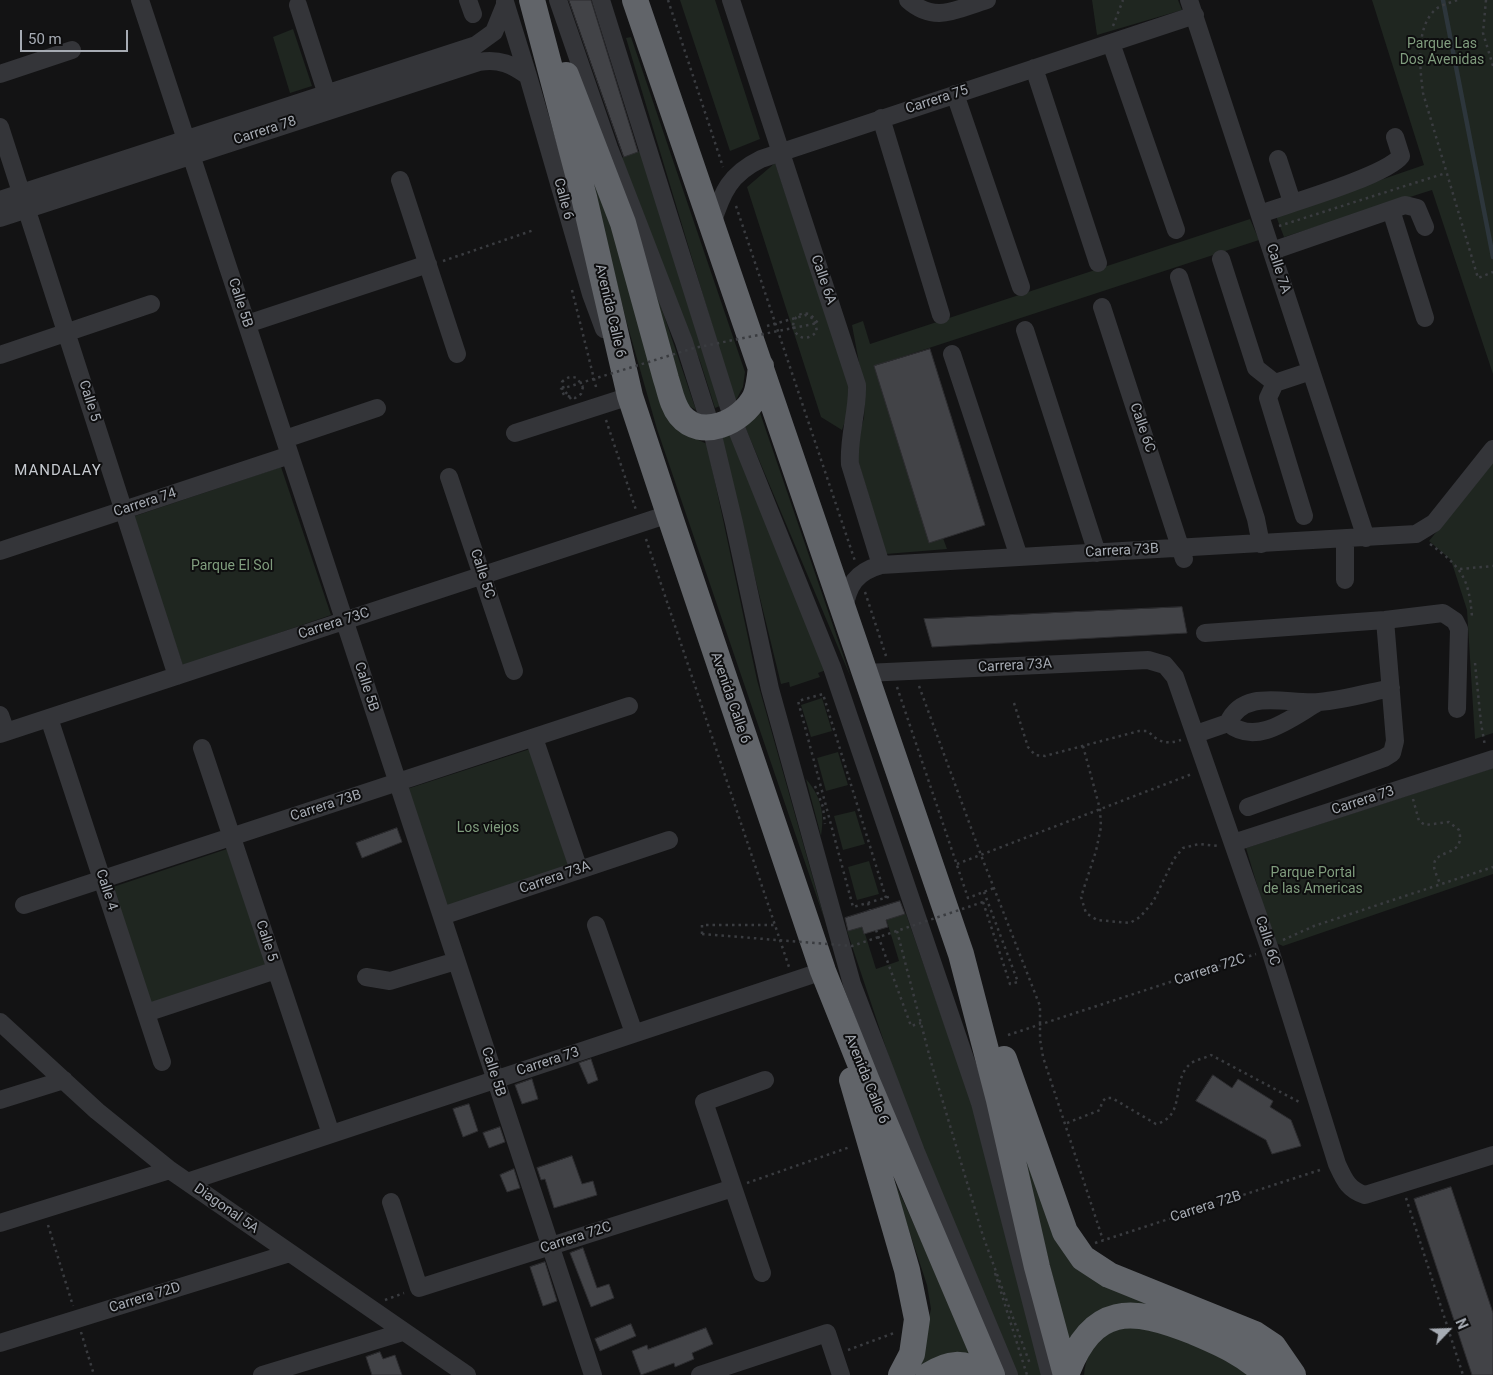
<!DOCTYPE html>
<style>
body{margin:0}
#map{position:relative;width:1493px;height:1375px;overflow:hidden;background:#131314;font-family:Roboto,sans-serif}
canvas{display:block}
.north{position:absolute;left:1423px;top:1305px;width:50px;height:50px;-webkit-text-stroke:4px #0e0e0f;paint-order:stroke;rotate:66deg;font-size:14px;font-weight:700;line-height:20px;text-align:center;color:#a6abb3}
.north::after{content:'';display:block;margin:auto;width:18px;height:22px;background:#a6abb3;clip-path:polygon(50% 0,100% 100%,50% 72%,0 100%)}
.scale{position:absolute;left:20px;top:30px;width:108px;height:22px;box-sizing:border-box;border:2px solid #a6abb3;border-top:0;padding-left:6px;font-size:15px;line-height:18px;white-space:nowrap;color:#a6abb3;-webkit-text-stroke:4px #0e0e0f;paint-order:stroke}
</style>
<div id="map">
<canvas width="1493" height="1375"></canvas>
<div class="north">N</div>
<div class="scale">50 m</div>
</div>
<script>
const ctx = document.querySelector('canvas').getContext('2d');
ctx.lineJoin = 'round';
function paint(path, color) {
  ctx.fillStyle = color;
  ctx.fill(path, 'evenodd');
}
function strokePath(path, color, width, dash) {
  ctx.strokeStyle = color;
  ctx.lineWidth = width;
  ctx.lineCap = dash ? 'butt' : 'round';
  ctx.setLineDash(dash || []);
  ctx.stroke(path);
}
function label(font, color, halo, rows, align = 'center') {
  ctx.font = font + ' Roboto,sans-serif';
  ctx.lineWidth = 4;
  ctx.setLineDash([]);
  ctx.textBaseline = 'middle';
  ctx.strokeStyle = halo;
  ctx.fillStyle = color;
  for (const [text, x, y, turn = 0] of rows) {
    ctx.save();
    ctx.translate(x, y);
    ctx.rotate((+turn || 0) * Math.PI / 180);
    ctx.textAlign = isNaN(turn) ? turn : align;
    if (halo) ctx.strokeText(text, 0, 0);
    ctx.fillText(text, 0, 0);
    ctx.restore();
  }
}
paint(new Path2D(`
 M680 0H715L760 139 730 151Z
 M1092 0H1178L1182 10 1097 35Z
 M1372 0H1493V374L1432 190 1284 237 1276 216 1424 165Z
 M293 29 312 86 290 93 273 37Z
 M631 37 745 372 743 387 735 402 626 38Z
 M576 117 686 434 707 444 757 680 825 921 657 429 626 320Z
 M643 150 720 406 715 408 700 361 618 159Z
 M775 163 846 370C850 391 850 410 842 430L821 417 747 187Z
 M1250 219 1259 240 874 366 929 542 943 538 947 549 886 554 858 460V438L864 418 865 395 852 325 863 321 870 344Z
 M651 277 696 410 685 404Z
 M758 407 851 678 743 422Z
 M731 434 826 670 818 673 820 677 790 687 789 682 781 684 721 438Z
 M1493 462V733L1475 739 1467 610 1451 560 1429 541Z
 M281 467 331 615 183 666 132 517Z
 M822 698 832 731 811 737 801 705Z
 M530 749 569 867 446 907 407 789Z
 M838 752 848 785 826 791 817 758Z
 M1493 768V874L1283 946 1274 942 1246 848Z
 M806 779C821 796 825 814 821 836Z
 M855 811 865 844 843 850 834 816Z
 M227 849 267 967 149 1006 110 888Z
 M869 861 879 894 857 900 848 867Z
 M906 914 968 1092 1001 1206 1045 1375H1017L918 1144 847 931 854 929 853 923 861 921 876 969 899 961 885 915 898 916Z
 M1030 1159 1048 1220 1161 1311 1070 1347 1024 1160Z
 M888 1167 975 1360 961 1355 915 1375 931 1309 927 1285Z
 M1127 1324 1149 1325 1230 1356 1253 1375H1084C1087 1345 1102 1335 1127 1324Z`), '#1f2620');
strokePath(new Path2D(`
 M1443 0 1493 257`), '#2d363c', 4.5);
const building = new Path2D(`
 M569 0H591L638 152 624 157Z
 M930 349 985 525 929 543 874 366Z
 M1182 607 1187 633 949 646 932 647 924 619Z
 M397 828 402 842 362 858 356 843Z
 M900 901 905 914 886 920 888 927 864 934 862 927 848 931 845 918Z
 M591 1059 598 1080 588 1084 579 1063Z
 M1213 1075 1232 1088 1238 1079 1273 1101 1270 1107 1291 1120 1301 1146 1272 1154 1266 1140 1196 1101Z
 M532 1079 538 1099 522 1104 515 1085Z
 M469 1104 478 1131 463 1137 453 1109Z
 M500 1127 505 1142 489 1148 483 1133Z
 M572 1156 582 1184 593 1181 597 1195 554 1208 545 1179 541 1180 537 1168Z
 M514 1169 520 1188 507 1192 500 1175Z
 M1451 1187 1493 1313V1375H1472L1414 1199Z
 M583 1248 597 1288 609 1284 614 1298 591 1307 570 1253Z
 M545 1262 557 1301 543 1306 530 1267Z
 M631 1324 636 1336 600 1351 595 1339Z
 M706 1328 713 1344 692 1353 694 1359 675 1367 674 1363 641 1375 632 1351 647 1345 648 1349Z
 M380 1352 383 1359 395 1355 402 1375H372L366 1357Z`);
paint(building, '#424347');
strokePath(building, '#2d2d30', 1);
strokePath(new Path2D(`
 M668 0 723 167
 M1457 0C1450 3 1440 5 1435 10 1415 28 1420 69 1423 93L1478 278 1493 272
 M1486 0 1483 33 1493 66
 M1113 26 1123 0
 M736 206 855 561
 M1279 226 1446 173
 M443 261 534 230
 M572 290 597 391
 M767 326 806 315 814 319 817 331C808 342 796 339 793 326
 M571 399 564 390 562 382C567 377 571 376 577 378L583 387
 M606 420 636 510
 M646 539 789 967
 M1430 544C1461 567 1469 577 1472 617
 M1460 569 1493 566
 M865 592 886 656
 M1475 663 1481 723 1485 746
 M919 686 981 855 1040 1006V1039L1043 1057 1103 1240
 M897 687 968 898 994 888
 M1014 703 1028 747 1035 755 1045 756 1139 731H1148C1158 742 1166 745 1181 740
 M1083 746 1100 809 1101 827 1096 851 1081 897 1086 913 1097 920 1130 923 1140 917 1153 902 1174 859 1183 848 1199 844 1218 846
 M815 786 823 807 825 824
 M1413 799 1419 821 1425 825 1449 822 1459 830C1466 858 1435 848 1434 865 1434 871 1438 878 1440 884
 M957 864 1192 774
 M886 898 823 694 798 701 853 907 892 896
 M983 902 1010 984 1018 982 984 892
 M868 903 870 910
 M876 930 911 1026 921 1023
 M897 931 931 1062 983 1236 1030 1364
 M702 934V925H775
 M1283 940 1314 926 1493 867
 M1008 1035 1256 954
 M1067 1123 1100 1110 1102 1102 1106 1098H1112L1156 1124C1187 1116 1170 1082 1190 1064 1195 1060 1205 1058 1211 1055L1301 1103
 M747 1183 850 1147
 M1406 1198 1463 1375
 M48 1225 73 1306
 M1095 1243 1323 1169
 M995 1273 1027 1375
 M385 1300 404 1293
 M81 1332 94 1375
 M848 1350 894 1333`), '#3a3c40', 2.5, [2.5, 4]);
strokePath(new Path2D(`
 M140 0 593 1375
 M468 0 473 14
 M558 0 609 148 684 342 711 427 734 523 770 689 852 984 916 1152 1009 1375
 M601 0 733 420 832 667 980 1103 1050 1375
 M731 0 857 385C858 412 848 437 850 464L881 565
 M908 0C935 24 957 9 987 0
 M1189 0 1366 538
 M505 2 528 76 591 294 604 329
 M298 5 330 104
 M1111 43 1176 230
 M1034 68 1098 263
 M0 74 72 50
 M955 94 1021 287
 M881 118 941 315
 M0 127 177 676
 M1278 159 1292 202
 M400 180 457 354
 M0 200 476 45 494 32 505 5
 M1391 210 1425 318
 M1260 214C1288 204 1386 176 1401 156L1395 137
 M0 218 479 62C499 58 513 65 528 76
 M712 224C722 192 730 174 761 159L1195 15
 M1272 251 1405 205 1417 208 1425 227
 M1221 259 1256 368 1275 383
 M1179 277 1256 519 1261 544
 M1102 307 1184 559
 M247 324 428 264
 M1025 330 1097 553
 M952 354 1019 557
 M0 355 151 304
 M515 433 630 396 626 386
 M285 439 377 408
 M449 477 514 671
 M1304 516 1268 398 1275 383 1311 371
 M1345 539V580
 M0 551 290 455
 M844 609C848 585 856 572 881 565L1416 534 1434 523 1493 449
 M1205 633 1385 620 1443 613 1455 621 1459 629 1457 709
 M865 673 1148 660 1165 665 1175 677 1270 950 1337 1164C1344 1179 1348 1190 1365 1195L1493 1155
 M0 715 6 732
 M49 718 162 1062
 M1228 723C1256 747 1291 718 1317 703
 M0 734 669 514
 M1196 734 1228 723C1244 687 1288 705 1319 702 1343 700 1367 693 1391 688
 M534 738 579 870
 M202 748 331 1134
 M1248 807 1384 758 1392 753 1395 741 1385 620
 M1233 843 1493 759
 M24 905 629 706
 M442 916 669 840
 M596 925 634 1033
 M366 977 390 981 456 961
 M146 1013 276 970
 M0 1022 97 1111 170 1170 467 1375
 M0 1100 64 1080
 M187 1182 823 971
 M391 1202 419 1288 733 1188
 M0 1223 170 1170
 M762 1273 704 1102 765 1080
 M0 1343 290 1253
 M262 1375 403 1332
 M700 1375 827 1333 841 1375`), '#343539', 18);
strokePath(new Path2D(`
 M532 0 584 197 630 396 669 514 823 971 867 1081 992 1375
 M635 0 961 954 999 1100 1037 1267 1066 1375
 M566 75 623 223 666 379C670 391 672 405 680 415 701 441 742 422 755 397 759 388 760 376 761 366
 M1004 1059 1065 1232 1083 1258 1109 1275 1255 1334 1273 1346 1293 1375
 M852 1080 907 1270 917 1319 912 1354 901 1375
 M929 1375C948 1363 964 1360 982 1375
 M1066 1375C1093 1303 1131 1307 1194 1332 1220 1343 1246 1354 1266 1375`), '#616469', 26);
strokePath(new Path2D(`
 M583 387 581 394 575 398 564 395 561 389 694 348 818 323 810 314C800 312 794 316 793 326
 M702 934 852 946 983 902`), '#3a3c40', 2.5, [2.5, 4]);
label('14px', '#809d7e', '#0e0e0f', [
 ["Parque Las",1442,44],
 ["Dos Avenidas",1442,60],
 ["Parque El Sol",232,566],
 ["Los viejos",488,828],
 ["Parque Portal",1313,873],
 ["de las Americas",1313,889]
]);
label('14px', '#a6abb3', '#0e0e0f', [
 ["Carrera 75",937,100,-18],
 ["Carrera 78",265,131,-18],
 ["Calle 6",563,199,75],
 ["Calle 7A",1278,269,72],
 ["Calle 6A",823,280,71],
 ["Calle 5B",240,303,72],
 ["Avenida Calle 6",610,311,77],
 ["Calle 5",89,401,72],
 ["Calle 6C",1142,428,71],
 ["Carrera 74",145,503,-18],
 ["Carrera 73B",1122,551,-3],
 ["Calle 5C",482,574,72],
 ["Carrera 73C",334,624,-18],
 ["Carrera 73A",1015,666,-3],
 ["Calle 5B",366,687,72],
 ["Avenida Calle 6",730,698,71],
 ["Carrera 73",1363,801,-18],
 ["Carrera 73B",326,806,-18],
 ["Carrera 73A",555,878,-19],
 ["Calle 4",106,890,72],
 ["Calle 5",266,941,72],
 ["Calle 6C",1267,941,72],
 ["Carrera 72C",1210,970,-18],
 ["Carrera 73",548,1062,-18],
 ["Calle 5B",493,1072,72],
 ["Avenida Calle 6",866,1079,68],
 ["Carrera 72B",1206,1207,-18],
 ["Diagonal 5A",226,1209,35],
 ["Carrera 72C",576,1238,-18],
 ["Carrera 72D",145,1298,-17]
]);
ctx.letterSpacing = '1px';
label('15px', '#c6cad0', '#0e0e0f', [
 ["MANDALAY",58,471]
]);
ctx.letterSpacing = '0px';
</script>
